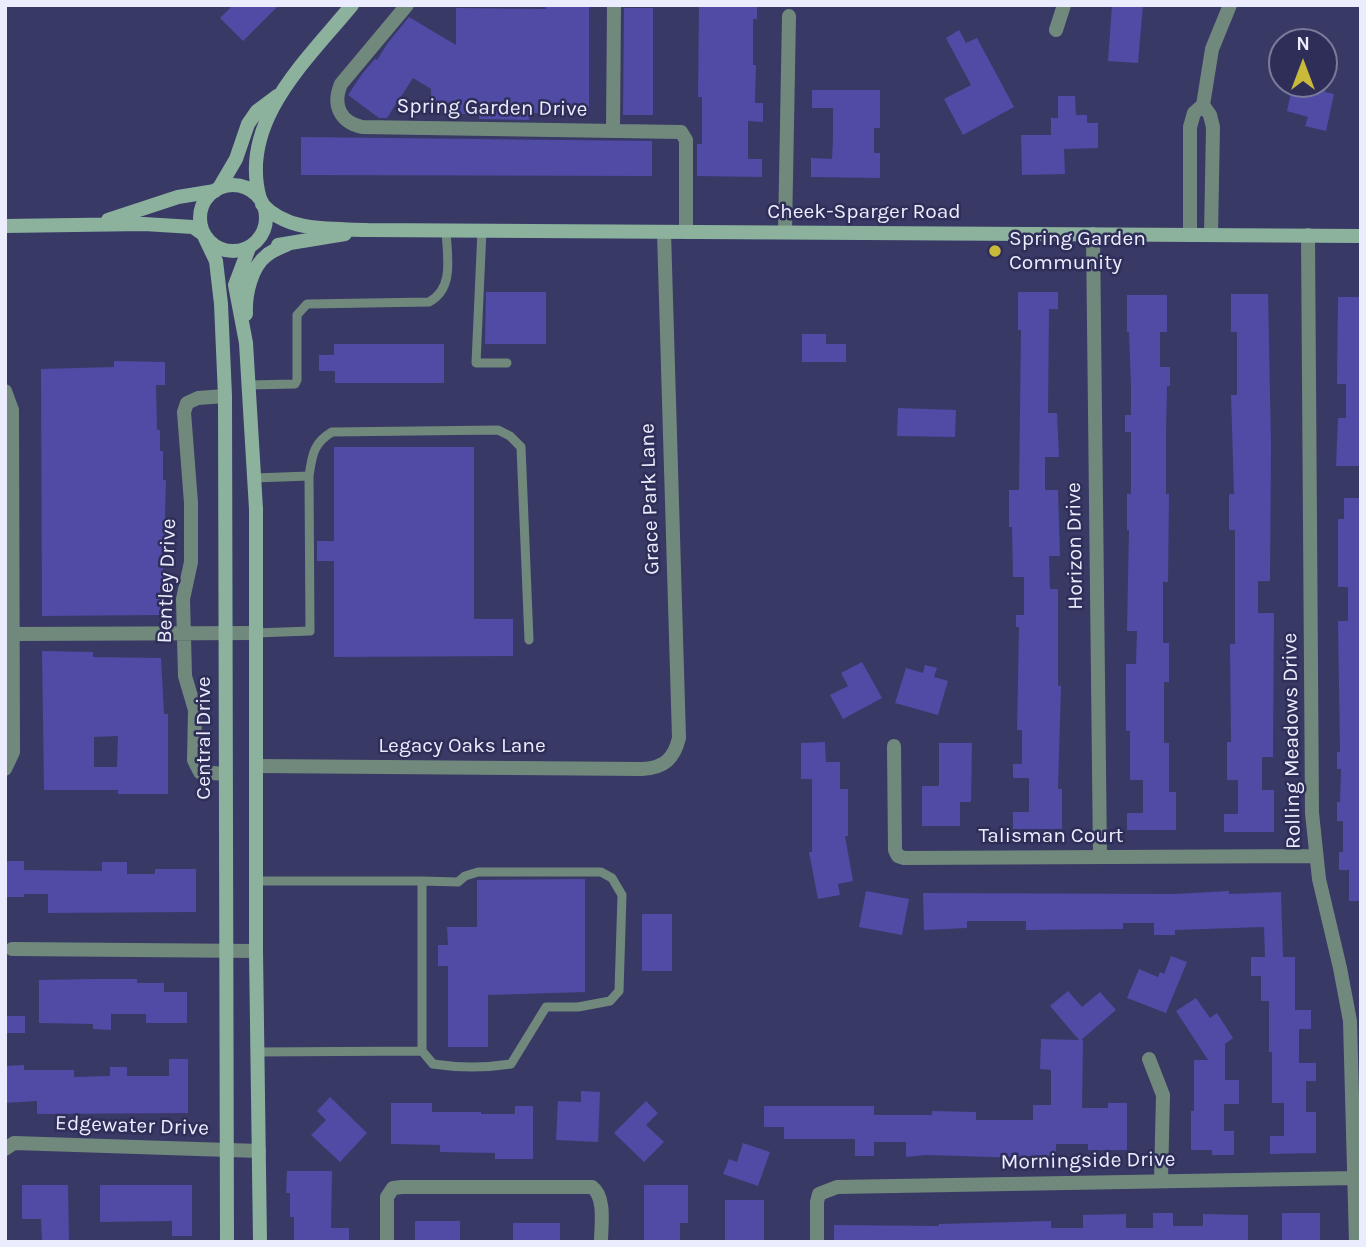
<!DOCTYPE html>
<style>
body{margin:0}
#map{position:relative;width:1366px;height:1247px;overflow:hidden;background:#393965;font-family:Karla,sans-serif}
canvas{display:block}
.frame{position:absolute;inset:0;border:7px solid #ebecfd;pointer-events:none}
.north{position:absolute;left:1268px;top:28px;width:70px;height:70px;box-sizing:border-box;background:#2f2e59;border:2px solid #7a7a9b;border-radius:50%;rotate:0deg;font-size:19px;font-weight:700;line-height:28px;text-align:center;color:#ebecfd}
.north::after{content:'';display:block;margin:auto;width:24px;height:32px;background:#caba3a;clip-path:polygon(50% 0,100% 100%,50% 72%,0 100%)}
</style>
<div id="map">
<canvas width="1366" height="1247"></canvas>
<div class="frame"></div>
<div class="north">N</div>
</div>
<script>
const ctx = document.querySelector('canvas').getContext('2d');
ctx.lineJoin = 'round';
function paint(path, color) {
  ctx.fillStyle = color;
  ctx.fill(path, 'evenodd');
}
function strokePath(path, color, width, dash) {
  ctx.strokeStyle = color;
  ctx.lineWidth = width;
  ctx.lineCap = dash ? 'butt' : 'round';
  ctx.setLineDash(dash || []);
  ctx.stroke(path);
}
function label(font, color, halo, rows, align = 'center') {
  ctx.font = font + ' Karla,sans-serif';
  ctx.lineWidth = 5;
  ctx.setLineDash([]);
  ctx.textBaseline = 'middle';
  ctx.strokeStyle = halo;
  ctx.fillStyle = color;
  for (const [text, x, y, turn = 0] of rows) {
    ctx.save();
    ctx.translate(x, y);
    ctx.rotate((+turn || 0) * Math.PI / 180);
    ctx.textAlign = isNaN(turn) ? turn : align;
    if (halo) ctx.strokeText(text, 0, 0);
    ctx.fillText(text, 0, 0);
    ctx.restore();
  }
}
paint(new Path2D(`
 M233 5H279L243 41 220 18Z
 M546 5H589V113H536L529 114V120L479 119V114H431V89L413 78 387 118H379L348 95 362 74 375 59 377 60 387 44 409 17 456 45V8L546 9Z
 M699 5H757V19H753V65H756L755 103H763V122L748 121V159H762V177L697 176V144H702V97H698Z
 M1112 5H1143L1138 63 1108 61Z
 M624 8H653V115H623Z
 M959 30 966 43 977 38 1014 107 963 135 944 99 971 85 946 38Z
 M1293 84H1327L1325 92 1334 94 1326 131 1305 126 1308 117 1287 111Z
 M812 90H880V128H874V153H880V178L811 177V158L832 159 833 139V108H812Z
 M1058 96H1075L1076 115H1087V123H1098V148L1064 149 1065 174 1022 175 1021 135H1051V118H1058Z
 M301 137 652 141V176L301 175Z
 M486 292H546V344H485Z
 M1018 292H1058V309H1049L1048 413H1057L1059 457H1045V490H1058L1060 556H1049L1050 589H1058V686H1061L1058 789H1062V829H1013V812H1029V778H1013V764H1022V730H1017L1019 627H1016V615H1024V577H1013L1012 527H1009V490H1019L1021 330H1018Z
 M1231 294H1268L1271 444 1270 581H1258V613H1274L1273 757H1262V790H1274V832H1224V814H1238V780H1227V742H1231L1230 644H1235V530H1229V494H1234L1231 395H1237V332H1231Z
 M1127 295H1167V332H1160V367H1170V386H1167L1166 432V494H1169L1168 582H1163V643H1169V682H1164V743H1169V792H1176V830H1127V813H1143V780H1130V731H1126V664H1136L1137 631H1127L1129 530H1127V494H1131V432H1125V415H1131V386L1129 332H1127Z
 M1338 297H1361V466H1336L1338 418H1346V384H1337Z
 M802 334H826V344H846V362H802Z
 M334 344H444V383H335V371H319V355H334Z
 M114 361 165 362V385H156L157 430H160V451H163V480H166L165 516 168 537 167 559H163V588H160L161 615 42 616 41 369 114 367Z
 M898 408 956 410 955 437 897 436Z
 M334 447H474V619H513V656L334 657V561H317V541H334Z
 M1344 498H1361V901H1349V870H1339V852H1343V821H1337V802H1340L1341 769H1337V752H1340L1338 621H1348V587H1338V519H1344Z
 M42 651 93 652V657L161 658 164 714H168V794H118V790H44ZM118 736 117 767H94V737Z
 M862 662 882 698 843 719 830 695 848 686 841 673Z
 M925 665 937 668 934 677 948 681 938 715 895 703 906 668 923 673Z
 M825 742 826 762H840V789H848V836H845L853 881 838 884 840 895 818 899 809 852H812V779H801V743Z
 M939 743H972L971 802H960V826H922V786H939Z
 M5 861H24V870L102 871V862H127V874H155V869H196V912L48 913V894H24V897H5Z
 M585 879V992L488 995V1047H448V966H438V945H448L447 927H477V880Z
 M866 891 909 899 902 935 859 927Z
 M1229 891V894L1281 892 1283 957H1295V1010H1311V1029H1299V1063H1316V1081H1306V1112H1316V1153L1270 1154V1136H1284V1103H1272V1052H1269V1001H1261V976H1251V957H1265L1264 927 1175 930V935H1154V923H1123V929L1026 930V921H967V928L924 930 923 893 1175 894Z
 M642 914H672V971H642Z
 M1171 956 1187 962 1166 1013 1127 998 1139 969 1158 977 1160 972 1164 974Z
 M94 979H137V983H164V992H187V1023H146V1014H111V1030L93 1029V1024L39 1023V980Z
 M1068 991 1082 1007 1100 992 1116 1010 1081 1040H1083L1082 1108H1108V1103H1127V1150H1088V1144H1056V1156H1027V1158L926 1155 906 1157V1142H874V1156H855V1139H784V1127H764V1106H874V1115H932V1111L976 1112V1120H1033V1105H1051V1070L1040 1069 1041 1039 1079 1040 1050 1006Z
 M1196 998 1210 1018 1217 1013 1233 1038 1225 1044V1080H1239V1104H1224V1131H1234V1155H1212V1150H1191V1111H1194V1060H1208L1176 1011Z
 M5 1016H25V1033H5Z
 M169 1059H188V1113L37 1114V1101L5 1103V1066L24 1065V1070H74V1077L110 1076V1067H127V1076H169Z
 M581 1091 600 1092 598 1142 556 1140 558 1101 581 1102Z
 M330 1097 367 1133 340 1162 311 1135 326 1120 317 1111Z
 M646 1101 658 1113 646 1125 664 1142 644 1162 614 1133Z
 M391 1103H432V1112H481V1114H515V1106H533V1159H495V1153L440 1152V1145L391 1144Z
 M743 1143 770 1152 758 1186 723 1174 729 1159 737 1162Z
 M287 1171H332L331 1228H349V1242H294V1217H290V1193H286Z
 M22 1185H68L69 1242H42L41 1219H22Z
 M100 1185H192V1236H172V1221L100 1222Z
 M644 1185H688V1223H680V1242H644Z
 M725 1200H764V1242H725Z
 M1153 1213H1173V1226H1203V1214L1248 1215V1242H834V1225L939 1226V1224L1051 1221V1228H1083V1215L1126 1214V1228H1153Z
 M1282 1213H1320V1242H1282Z
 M415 1221H460V1242H415Z
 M513 1223H560V1242H513Z`), '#504ba5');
strokePath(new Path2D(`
 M482 230 476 363H507
 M248 385 295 384 297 380V315L307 304 429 302C455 288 447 256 446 230
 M309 476C312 456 313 443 332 432L498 430 510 436 521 447 529 640
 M254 478 309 476 310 631 256 633
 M256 881H422V1051L257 1052
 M422 881 458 882 465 876 478 872H601L612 878 622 895 619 991 610 1001 578 1007H546L511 1064C485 1068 459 1068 433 1064L422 1051`), '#71897c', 9);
strokePath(new Path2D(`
 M407 5 341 84C332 105 340 122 362 127L681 132 686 140V232
 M1056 30 1064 5
 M1203 105 1210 115 1213 127 1211 235
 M613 131 614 5
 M785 232 789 16
 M1093 234 1100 857
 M1190 235V127L1194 113 1203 105 1212 49 1230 5
 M1308 235 1312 813 1319 879 1340 968 1350 1021 1356 1242
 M5 391 12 410 13 752 5 769
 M13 634 256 633
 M894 746 895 850 898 856 904 858 1315 856
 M256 766 642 769C664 768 674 759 679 738L664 232
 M225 774 200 772 194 760 195 710 185 676 183 599 191 562V503L184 412 187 403 198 398 225 396
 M12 949 256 951
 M1149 1059 1163 1095 1161 1181
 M5 1149 14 1143 259 1151
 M387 1242V1197L393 1188 402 1187H592C606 1197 601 1226 601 1242
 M817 1242V1202L819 1194 837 1187 1355 1178`), '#71897c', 14);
strokePath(new Path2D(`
 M200 218a33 33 0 1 1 66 0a33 33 0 1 1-66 0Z
 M219 188 236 159 248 124 257 111 277 96
 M260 199C238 122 307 60 352 5
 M262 204C289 233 330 228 367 230L1361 236
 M108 220 178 197 215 191
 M5 226 144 224 193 227 203 234
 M205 238 216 261 221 304 225 396 227 1242
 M278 245 345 234
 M249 248 235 285 246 343 256 509V951L260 1242
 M246 314C245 295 251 267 267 255 273 250 282 247 288 244`), '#8cb29e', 14);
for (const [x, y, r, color] of [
 [995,251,7,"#caba3a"]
]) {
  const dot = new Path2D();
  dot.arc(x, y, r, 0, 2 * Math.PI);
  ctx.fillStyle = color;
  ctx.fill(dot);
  strokePath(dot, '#2f2e59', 2.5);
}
label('21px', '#ebecfd', '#2f2e59', [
 ["Spring Garden Drive",492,108,1],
 ["Cheek-Sparger Road",864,212],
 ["Grace Park Lane",650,499,-92],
 ["Horizon Drive",1075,546,-91],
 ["Bentley Drive",167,581,-88],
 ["Central Drive",204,738,-90],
 ["Rolling Meadows Drive",1292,741,-91],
 ["Legacy Oaks Lane",462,746],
 ["Talisman Court",1051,836],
 ["Edgewater Drive",132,1126,2],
 ["Morningside Drive",1088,1161,-1]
]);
label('21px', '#ebecfd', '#2f2e59', [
 ["Spring Garden",1009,239],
 ["Community",1009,263]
], 'left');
</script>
